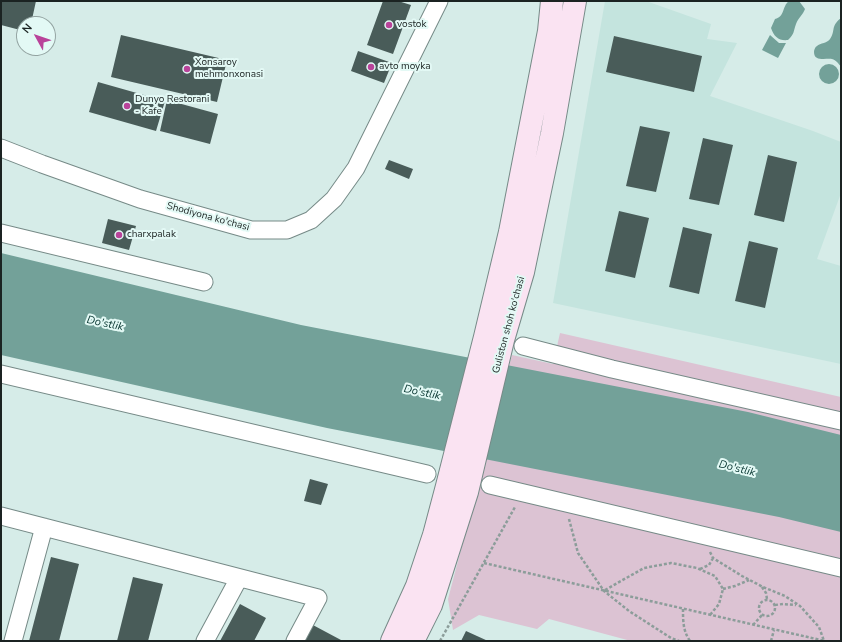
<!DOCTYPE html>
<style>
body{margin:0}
#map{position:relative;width:842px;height:642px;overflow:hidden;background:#d6ece8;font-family:"Nunito Sans",sans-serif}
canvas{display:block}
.frame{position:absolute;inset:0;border:2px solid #1b2322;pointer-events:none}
.north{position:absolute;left:16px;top:16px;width:40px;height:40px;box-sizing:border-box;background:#e3f9f5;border:1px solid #93a3a1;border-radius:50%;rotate:310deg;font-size:11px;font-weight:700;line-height:16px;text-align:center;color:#1b2322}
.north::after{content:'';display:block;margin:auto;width:14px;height:18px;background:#b9439a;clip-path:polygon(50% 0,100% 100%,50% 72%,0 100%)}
</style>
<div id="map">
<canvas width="842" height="642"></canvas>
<div class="frame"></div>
<div class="north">N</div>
</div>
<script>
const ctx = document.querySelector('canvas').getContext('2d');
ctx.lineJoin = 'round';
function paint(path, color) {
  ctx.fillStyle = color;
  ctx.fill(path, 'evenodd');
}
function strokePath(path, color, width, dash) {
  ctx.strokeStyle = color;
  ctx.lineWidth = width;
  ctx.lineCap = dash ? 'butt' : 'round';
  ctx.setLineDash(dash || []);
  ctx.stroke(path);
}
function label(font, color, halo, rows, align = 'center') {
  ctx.font = font + ' "Nunito Sans",sans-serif';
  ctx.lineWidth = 4;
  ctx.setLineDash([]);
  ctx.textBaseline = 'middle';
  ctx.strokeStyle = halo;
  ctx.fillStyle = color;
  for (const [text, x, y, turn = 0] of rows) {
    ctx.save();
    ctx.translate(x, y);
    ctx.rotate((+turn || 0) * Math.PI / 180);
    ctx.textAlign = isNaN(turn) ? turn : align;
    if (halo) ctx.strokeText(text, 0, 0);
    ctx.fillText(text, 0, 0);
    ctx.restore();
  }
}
paint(new Path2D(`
 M605 1H646L711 24 707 39 737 43 710 96 813 131 841 142V193L817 259 841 266V364L553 303Z`), '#c4e4de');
paint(new Path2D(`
 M560 333 841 397V641H631L549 619 537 629 479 615 453 630 448 599 512 355 553 364Z`), '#dcc3d3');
paint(new Path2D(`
 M789 1H799L805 9C803 15 798 18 796 24 793 32 795 33 788 40 779 41 774 37 771 28L775 19C785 17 782 6 789 1Z
 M841 18V67C839 64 836 60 832 59 826 58 814 62 814 52 814 50 815 47 817 46 820 43 828 43 830 39 836 30 830 27 841 18Z
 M770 35 779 43H786L778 58 762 50Z
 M819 74a10 10 0 1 1 20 0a10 10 0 1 1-20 0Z
 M1 253 301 325 748 412 841 435V532L779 517 327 428 1 355Z`), '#73a199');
paint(new Path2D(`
 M1 1H36L31 24H24V31L1 25Z
 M383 1H398L411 5 393 54 367 45Z
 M121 35 227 60 217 102 111 77Z
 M614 36 702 56 694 92 606 72Z
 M358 51 392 63 384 83 351 71Z
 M98 82 165 101 156 131 89 112Z
 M167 100 218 114 210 144 160 131Z
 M640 126 670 132 656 192 626 186Z
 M703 138 733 145 719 205 689 199Z
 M768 155 797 162 784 222 754 215Z
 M389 160 413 169 409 179 385 169Z
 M619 211 649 218 635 278 605 271Z
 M108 219 136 226 129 250 102 243Z
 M683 227 712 234 699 294 669 287Z
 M749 241 778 248 765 308 735 301Z
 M310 479 328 484 321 505 304 501Z
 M51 557 79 564 59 641H29Z
 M133 577 163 584 148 641H117Z
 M240 604 266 618 254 641H220Z
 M311 624 341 640 340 641H302Z
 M466 631 488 641H461Z`), '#495c59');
const street = new Path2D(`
 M1 148 42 164 140 199 251 230H287L311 220 334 199 356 168 439 1
 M1 233 204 282
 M523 346 612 369 841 421
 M1 374 427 474
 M490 485 841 568
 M1 516 318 598 295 641
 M13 641 44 527
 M205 641 239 578`);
const secondary = new Path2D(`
 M392 641 417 586 434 535 447 486 485 337 510 232 549 31 552 1
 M413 641 431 605 467 492 503 340 523 272 552 133 575 1`);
strokePath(street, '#768a87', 19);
strokePath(secondary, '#768a87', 24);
strokePath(new Path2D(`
 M569 519 578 553 604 591 629 611 671 638 679 641
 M710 552 713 558 742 576 763 587 785 596 800 606 819 627 824 641
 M484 563 825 641
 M700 569 709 565 713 558
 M762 587 766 593 767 599
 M723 589 735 586 749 580
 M605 590 644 568 671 563 697 568 715 576 723 589 719 604 710 615
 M759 608a8 8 0 1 1 16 0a8 8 0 1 1-16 0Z
 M775 605 783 604 796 605
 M683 609C683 621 683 631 690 641
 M753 625 762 615
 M440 641 515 507
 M771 641 774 630`), '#8c9d9a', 2.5, [3, 2]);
strokePath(street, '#fff', 17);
strokePath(secondary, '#fae3f2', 22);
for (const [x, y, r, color] of [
 [389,25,4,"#b9439a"],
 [371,67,4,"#b9439a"],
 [187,69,4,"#b9439a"],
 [127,106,4,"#b9439a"],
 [119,235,4,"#b9439a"]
]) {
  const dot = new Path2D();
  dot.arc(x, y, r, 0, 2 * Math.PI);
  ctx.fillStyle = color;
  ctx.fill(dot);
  strokePath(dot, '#e3f9f5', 1.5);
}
label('10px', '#1b2322', '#e3f9f5', [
 ["vostok",397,25],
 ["Xonsaroy",195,63],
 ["mehmonxonasi",195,75],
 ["avto moyka",379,67],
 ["Dunyo Restorani",135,100],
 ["- Kafe",135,112],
 ["charxpalak",127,235]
], 'left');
label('10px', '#1b2322', '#e3f9f5', [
 ["Shodiyona ko'chasi",208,217,15],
 ["Guliston shoh ko'chasi",509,325,-75]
]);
label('italic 11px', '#083631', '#e3f9f5', [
 ["Do'stlik",105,324,12],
 ["Do'stlik",422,393,12],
 ["Do'stlik",737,469,14]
]);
</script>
